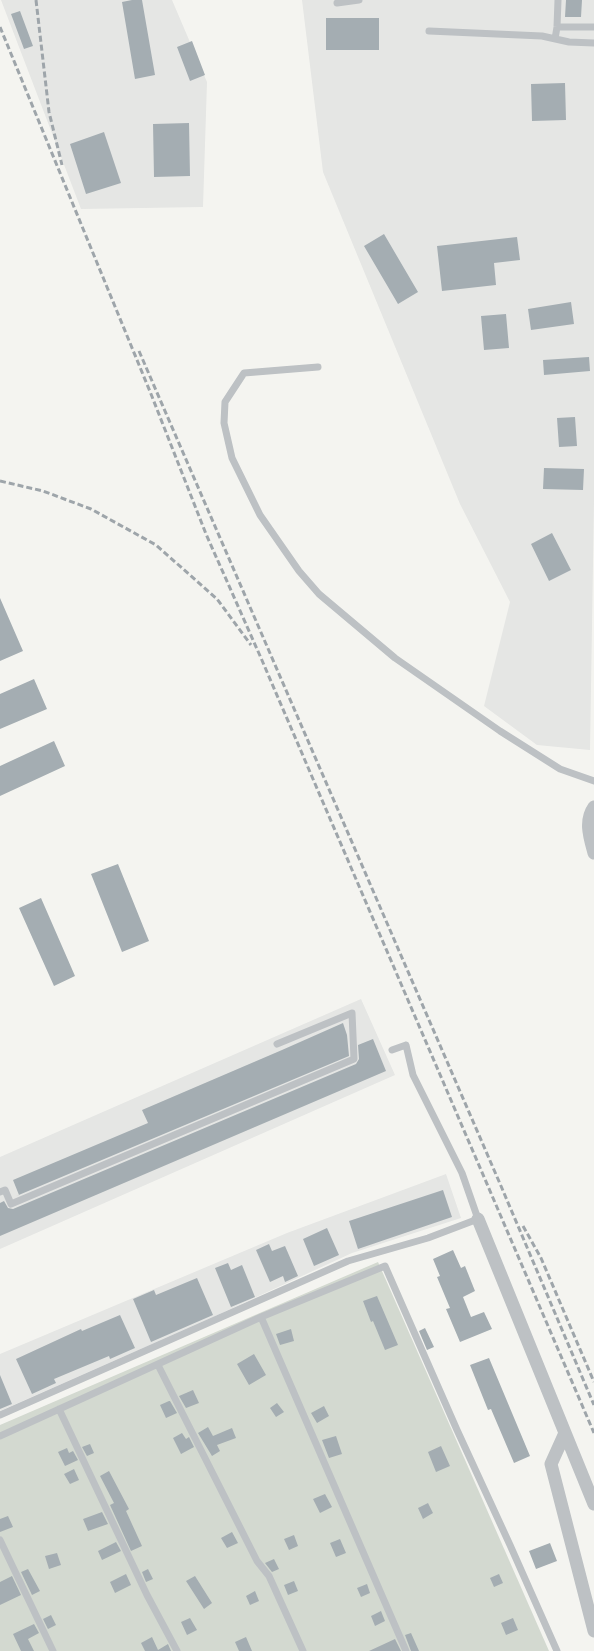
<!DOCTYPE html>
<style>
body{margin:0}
canvas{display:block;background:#f4f4f0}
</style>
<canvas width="594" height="1651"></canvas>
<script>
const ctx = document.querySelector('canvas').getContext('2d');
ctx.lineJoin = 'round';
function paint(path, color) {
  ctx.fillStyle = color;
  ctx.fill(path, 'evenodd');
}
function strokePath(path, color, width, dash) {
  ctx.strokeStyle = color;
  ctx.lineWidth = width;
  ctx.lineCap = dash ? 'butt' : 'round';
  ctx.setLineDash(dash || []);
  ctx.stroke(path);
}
paint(new Path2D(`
 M1 0H172L207 82 203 207 81 209Z
 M302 0H594V500L590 750 537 745 484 706 510 602 460 504 323 172Z
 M361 999 395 1075 0 1249V1157Z
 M446 1174 461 1218 352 1253 213 1317 0 1411V1354L287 1233Z`), '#e5e6e4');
paint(new Path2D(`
 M378 1262 549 1651H0V1425Z`), '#d3d9d0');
paint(new Path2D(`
 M132 0H142L155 75 135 79 122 2Z
 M566 0H582L581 17H565Z
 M20 11 33 46 24 49 11 14Z
 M326 18H379V50H326Z
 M192 41 205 75 190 81 177 47Z
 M565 83 566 120 532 121 531 84Z
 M189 123 190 176 154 177 153 124Z
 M104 132 121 183 86 194 70 144Z
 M384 234 418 292 398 304 364 246Z
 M517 237 520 260 494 263 496 285 442 291 437 246Z
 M571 302 574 324 531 330 528 309Z
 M506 314 509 348 484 350 481 316Z
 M589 357 590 371 544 375 543 360Z
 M575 417 577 446 559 447 557 418Z
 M544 468 584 469 583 490 543 489Z
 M552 533 571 570 549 581 531 544Z
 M0 598 23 651 0 661Z
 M34 679 47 709 0 729V694Z
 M54 741 65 766 0 796V766Z
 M118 864 149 941 122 952 91 874Z
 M41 898 75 976 54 986 19 908Z
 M343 1023 347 1035 349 1056 14 1197 19 1195 13 1180 148 1123 142 1110 282 1050Z
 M373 1039 386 1071 0 1236V1203L4 1201 8 1208 13 1209 356 1064 359 1059 358 1045Z
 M443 1190 452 1217 358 1249 349 1221Z
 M327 1228 339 1255 314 1266 303 1239Z
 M269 1244 272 1251 285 1246 298 1276 285 1282 283 1276 270 1282 256 1250Z
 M453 1250 461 1268 465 1266 475 1291 463 1297 471 1317 484 1312 492 1329 460 1342 446 1309 450 1308 437 1277 440 1276 433 1259Z
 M228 1263 231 1270 242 1265 255 1297 231 1307 215 1268Z
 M197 1278 213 1315 151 1342 133 1299 154 1290 156 1295Z
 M377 1296 398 1345 385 1350 373 1321 371 1322 363 1301Z
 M120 1315 135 1348 110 1359 109 1356 54 1379 56 1383 32 1394 16 1359 81 1329 82 1331Z
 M425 1328 434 1347 427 1350 419 1331Z
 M291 1329 294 1341 280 1345 276 1334Z
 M254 1354 266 1375 249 1385 237 1364Z
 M489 1358 530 1456 514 1463 491 1409 488 1410 470 1365Z
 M0 1375 12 1404 0 1409Z
 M193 1390 199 1403 186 1408 179 1396Z
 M169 1401H170L177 1413 166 1418 160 1405Z
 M277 1403 284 1412 276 1417 270 1408Z
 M324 1406 329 1416 317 1423 311 1413Z
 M208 1427 213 1436 232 1428 236 1438 217 1445 220 1451 212 1456 198 1433Z
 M182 1433 186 1439 189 1437 194 1447 181 1454 173 1438Z
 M336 1436 342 1454 329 1458 322 1440Z
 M90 1444 94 1453 87 1456 82 1447Z
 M441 1446 450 1466 436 1472 428 1452Z
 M67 1448 69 1453 73 1451 78 1460 65 1466 58 1452Z
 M74 1469 79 1480 70 1484 64 1474Z
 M109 1471 129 1509 126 1511 142 1546 131 1551 110 1505 114 1503 100 1476Z
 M325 1494 332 1507 320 1513 313 1499Z
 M428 1503 433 1513 423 1519 418 1508Z
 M102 1512 108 1524 88 1531 83 1519Z
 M8 1516 13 1527 0 1532V1519Z
 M232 1532 238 1543 227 1548 221 1538Z
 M294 1535 298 1546 289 1550 284 1539Z
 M340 1539 346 1553 336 1557 330 1543Z
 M116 1542 121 1551 102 1560 98 1551Z
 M550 1543 557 1561 536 1569 529 1551Z
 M57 1553 61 1565 49 1569 45 1556Z
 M274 1559 279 1569 272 1572 265 1563Z
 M28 1569 40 1591 32 1595 21 1572Z
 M148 1569 153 1579 146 1582 142 1572Z
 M126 1574 131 1585 115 1593 110 1582Z
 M499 1574 503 1583 494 1587 490 1578Z
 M12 1576 21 1595 0 1605V1582Z
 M195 1576 212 1603 204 1609 186 1581Z
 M294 1581 298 1591 288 1595 284 1585Z
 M367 1584 370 1593 361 1597 357 1588Z
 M255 1591 259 1601 250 1605 246 1596Z
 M381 1611 385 1621 375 1626 371 1616Z
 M51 1615 56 1625 48 1629 43 1619Z
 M190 1618 197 1630 187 1635 181 1622Z
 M513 1618 518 1630 506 1635 501 1623Z
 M34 1624 39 1633 28 1639 34 1651H21L13 1634Z
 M411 1633 419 1651H411L405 1635Z
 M152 1637 158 1650 168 1644 171 1651H145L141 1643Z
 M246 1637 252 1651H239L235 1642Z
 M395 1639 401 1651H369Z`), '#a4adb2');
strokePath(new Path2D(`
 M337 3 359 0
 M557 27H594
 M429 31 542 36 569 42 594 43
 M555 39 557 27 558 0
 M318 367 244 373 225 402 224 423 232 458 260 515 299 571 319 594 395 658 500 731 560 769 594 781
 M0 1192 5 1190 11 1204 354 1059 352 1013 277 1044
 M261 1317 406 1651
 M158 1365 257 1561 269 1576 303 1651
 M59 1409 147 1595 177 1651
 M0 1415 348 1261 428 1238 478 1219 462 1173 413 1075 406 1045 392 1050
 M0 1436 261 1317 385 1266 457 1430 510 1545 557 1651
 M0 1540 53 1651`), '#bdc1c4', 7);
strokePath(new Path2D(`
 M594 807C584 821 590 838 594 853
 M478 1219 594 1504
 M565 1433 551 1464 594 1631`), '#bdc1c4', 13);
strokePath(new Path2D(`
 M36 0 49 112 62 165
 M0 27 151 394 206 534 261 658 594 1433
 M139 351 501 1186 594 1405
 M0 481 43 491 91 509 156 545 217 599 251 645
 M523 1226 541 1258 594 1382`), '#9ea5aa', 3, [6, 3]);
</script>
